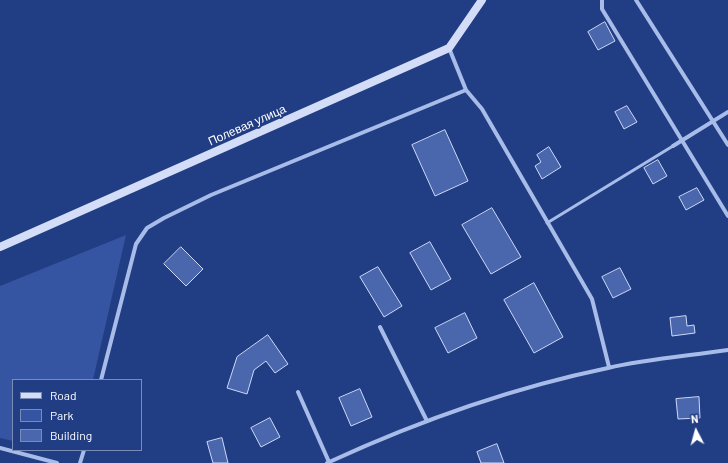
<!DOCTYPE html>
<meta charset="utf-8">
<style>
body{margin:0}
#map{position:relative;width:728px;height:463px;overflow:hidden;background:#213d83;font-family:Barlow,sans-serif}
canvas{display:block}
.legend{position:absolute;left:12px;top:379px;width:130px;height:72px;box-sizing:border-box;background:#213d83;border:1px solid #7a8bb5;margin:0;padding:5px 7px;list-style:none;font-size:12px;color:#fff}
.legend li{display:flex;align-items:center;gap:8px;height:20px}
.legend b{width:20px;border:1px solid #7a8bb5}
.north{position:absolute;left:676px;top:411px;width:40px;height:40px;-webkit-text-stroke:3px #213d83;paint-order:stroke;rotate:354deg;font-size:11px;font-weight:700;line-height:16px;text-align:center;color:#fff}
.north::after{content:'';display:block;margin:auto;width:14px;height:18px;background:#fff;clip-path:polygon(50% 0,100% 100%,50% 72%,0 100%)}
</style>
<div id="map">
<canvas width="728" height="463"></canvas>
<ul class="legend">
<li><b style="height:5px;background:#d3ddf7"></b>Road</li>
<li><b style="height:11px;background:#3554a1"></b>Park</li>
<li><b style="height:11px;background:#4a66ac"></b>Building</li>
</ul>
<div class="north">N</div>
</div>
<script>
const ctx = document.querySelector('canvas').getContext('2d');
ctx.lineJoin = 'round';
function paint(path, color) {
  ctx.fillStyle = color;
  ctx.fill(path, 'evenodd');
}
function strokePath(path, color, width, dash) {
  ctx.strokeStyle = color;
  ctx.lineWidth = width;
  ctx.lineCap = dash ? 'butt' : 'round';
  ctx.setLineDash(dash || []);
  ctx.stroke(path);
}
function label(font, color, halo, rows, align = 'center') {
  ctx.font = font + ' Barlow,sans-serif';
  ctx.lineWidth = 3.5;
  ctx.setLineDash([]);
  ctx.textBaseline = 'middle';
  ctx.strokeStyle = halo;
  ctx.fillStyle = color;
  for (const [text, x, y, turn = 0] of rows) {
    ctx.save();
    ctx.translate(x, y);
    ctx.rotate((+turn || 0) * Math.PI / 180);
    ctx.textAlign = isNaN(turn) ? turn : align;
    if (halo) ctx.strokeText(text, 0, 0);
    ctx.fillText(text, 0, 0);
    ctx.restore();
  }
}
paint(new Path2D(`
 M126 235 93 380H13V441L0 438V286Z`), '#3554a1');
const building = new Path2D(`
 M605 22 615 41 598 50 588 32Z
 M627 106 637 122 624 129 615 112Z
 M445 130 468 181 435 196 412 145Z
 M549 147 561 167 542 179 535 166 541 162 537 155Z
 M658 160 667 176 653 184 644 168Z
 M697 188 704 200 686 210 679 197Z
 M492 208 521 257 491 274 462 225Z
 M430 242 451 279 431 290 410 253Z
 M181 247 203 269 186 286 164 264Z
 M378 267 402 306 384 317 360 277Z
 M620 268 631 289 613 298 602 277Z
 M534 283 563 337 534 353 504 300Z
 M465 313 477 338 448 353 435 328Z
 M686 316 687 326 694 325 695 333 672 336 670 318Z
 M268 335 288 364 275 373 266 361 254 370 247 394 227 388 237 357Z
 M360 389 372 417 351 426 339 398Z
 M699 397 700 418 678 419 676 399Z
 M270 418 280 437 261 447 251 428Z
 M222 438 228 463H213L207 442Z
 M497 444 504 463H481L477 452Z`);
paint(building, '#4a66ac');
strokePath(building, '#cdd9f7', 1);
strokePath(new Path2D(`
 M547 223 673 146`), '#a8bce9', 3);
strokePath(new Path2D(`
 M602 0V9L728 216
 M636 0 728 145
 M449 48 466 90 482 109 592 299 609 367
 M673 146 728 112
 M380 327 427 421
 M101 380 136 244 147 228 164 218 211 195 466 90
 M298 392 329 462
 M0 448 57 463
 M80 463 84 450
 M327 463C416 422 511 388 608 368 647 359 688 356 728 350`), '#a8bce9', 4);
strokePath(new Path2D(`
 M0 247 449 48 482 0`), '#d3ddf7', 8);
label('12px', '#fff', '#213d83', [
 ["Полевая улица",247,125,-24]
]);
</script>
